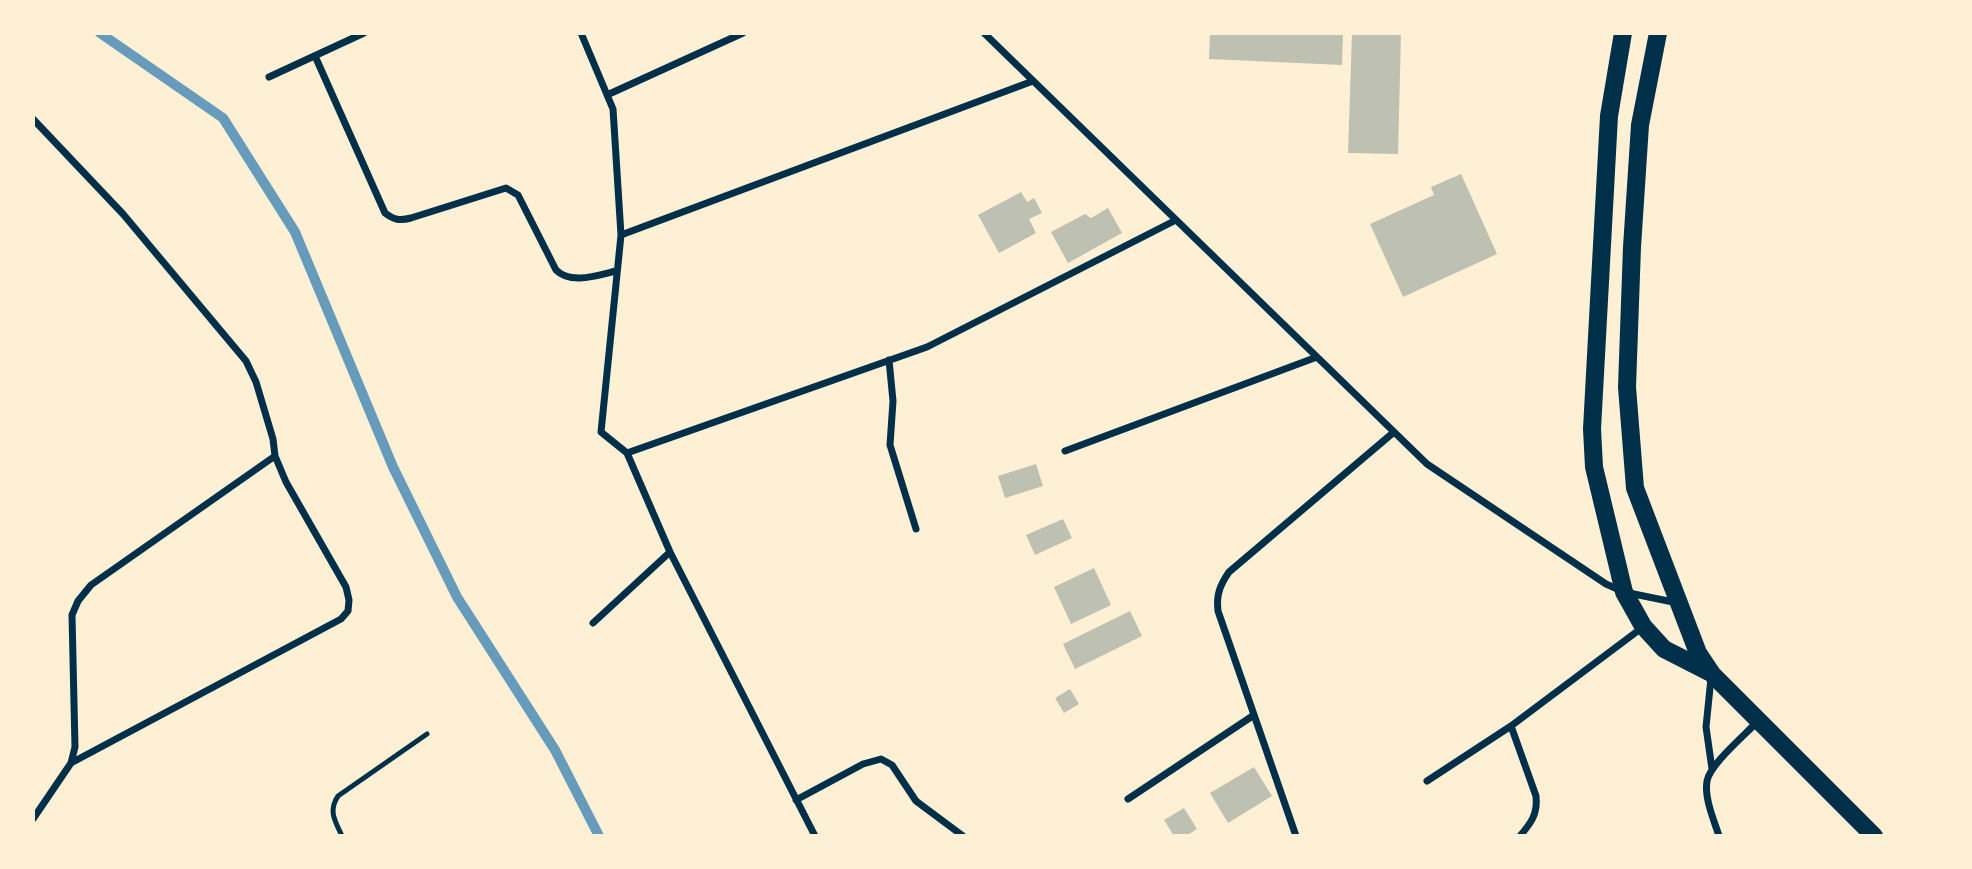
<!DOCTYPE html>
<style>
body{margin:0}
#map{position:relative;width:1972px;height:869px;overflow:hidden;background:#fdf0d5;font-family:"IBM Plex Sans",sans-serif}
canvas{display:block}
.frame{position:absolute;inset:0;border:35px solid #fdf0d5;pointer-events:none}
</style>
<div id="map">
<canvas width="1972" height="869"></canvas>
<div class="frame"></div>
</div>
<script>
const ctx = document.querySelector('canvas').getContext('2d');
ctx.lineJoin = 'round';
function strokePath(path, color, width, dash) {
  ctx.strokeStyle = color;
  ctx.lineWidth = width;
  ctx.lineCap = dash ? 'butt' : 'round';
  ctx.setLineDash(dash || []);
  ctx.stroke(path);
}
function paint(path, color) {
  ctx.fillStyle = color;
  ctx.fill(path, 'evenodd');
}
strokePath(new Path2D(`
 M100 33 223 118 295 232 393 467 457 597 555 750 599 836`), '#669bbc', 10);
paint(new Path2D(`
 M1210 33H1343L1342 65 1209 59Z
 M1352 33H1401L1398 154 1348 153Z
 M1461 174 1497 254 1403 297 1370 224 1434 195 1431 187Z
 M1021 192 1027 202 1034 198 1042 213 1029 219 1036 233 999 253 978 215Z
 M1108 208 1122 233 1068 263 1051 232 1085 214 1091 218Z
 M1036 464 1043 486 1005 498 998 476Z
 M1063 519 1072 538 1035 555 1026 535Z
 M1094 568 1111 605 1071 624 1054 587Z
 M1130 611 1142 636 1075 669 1063 644Z
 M1070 689 1079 704 1064 713 1055 698Z
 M1254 767 1272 796 1228 823 1210 793Z
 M1184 808 1197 829 1186 836H1174L1164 820Z`), '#bec0b2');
strokePath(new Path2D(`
 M342 836C335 821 328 811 338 796L427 734`), '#003049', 5);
strokePath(new Path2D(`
 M581 33 613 109 621 235 601 432 627 453 927 347 1176 220
 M984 33 1427 464 1606 584 1624 592 1678 603
 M315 56 385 213C394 220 400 221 411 218L506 188 518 195 556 270C571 285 598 275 616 271
 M269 77 364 33
 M607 95 743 33
 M33 119 123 214 246 361 256 382 273 439 275 456 286 482 346 587 349 600 348 611 341 619 71 763
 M621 235 1033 81
 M889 360 893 401 890 445 916 529
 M1065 451 1317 357
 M627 453 670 552 815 836
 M593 623 670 552
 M1711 678 1706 727 1712 769
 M1511 726 1536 796C1538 814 1531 823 1520 836
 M1427 781 1511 726 1643 627
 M1128 799 1254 715
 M796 800 863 764 881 759 892 765 916 801 963 836
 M33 819 71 763 75 747 72 615 78 601 91 585 275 456
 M1296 836 1218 611C1216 595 1220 585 1229 572L1394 432
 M1719 836C1714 820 1704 798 1707 781 1710 764 1745 735 1758 721`), '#003049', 7);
strokePath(new Path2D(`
 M1623 33 1609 116 1592 429 1594 467 1624 592 1643 626 1664 649 1709 672
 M1658 33 1640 125 1632 247 1627 387 1635 488 1698 653 1712 674 1874 836`), '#003049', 18);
</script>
